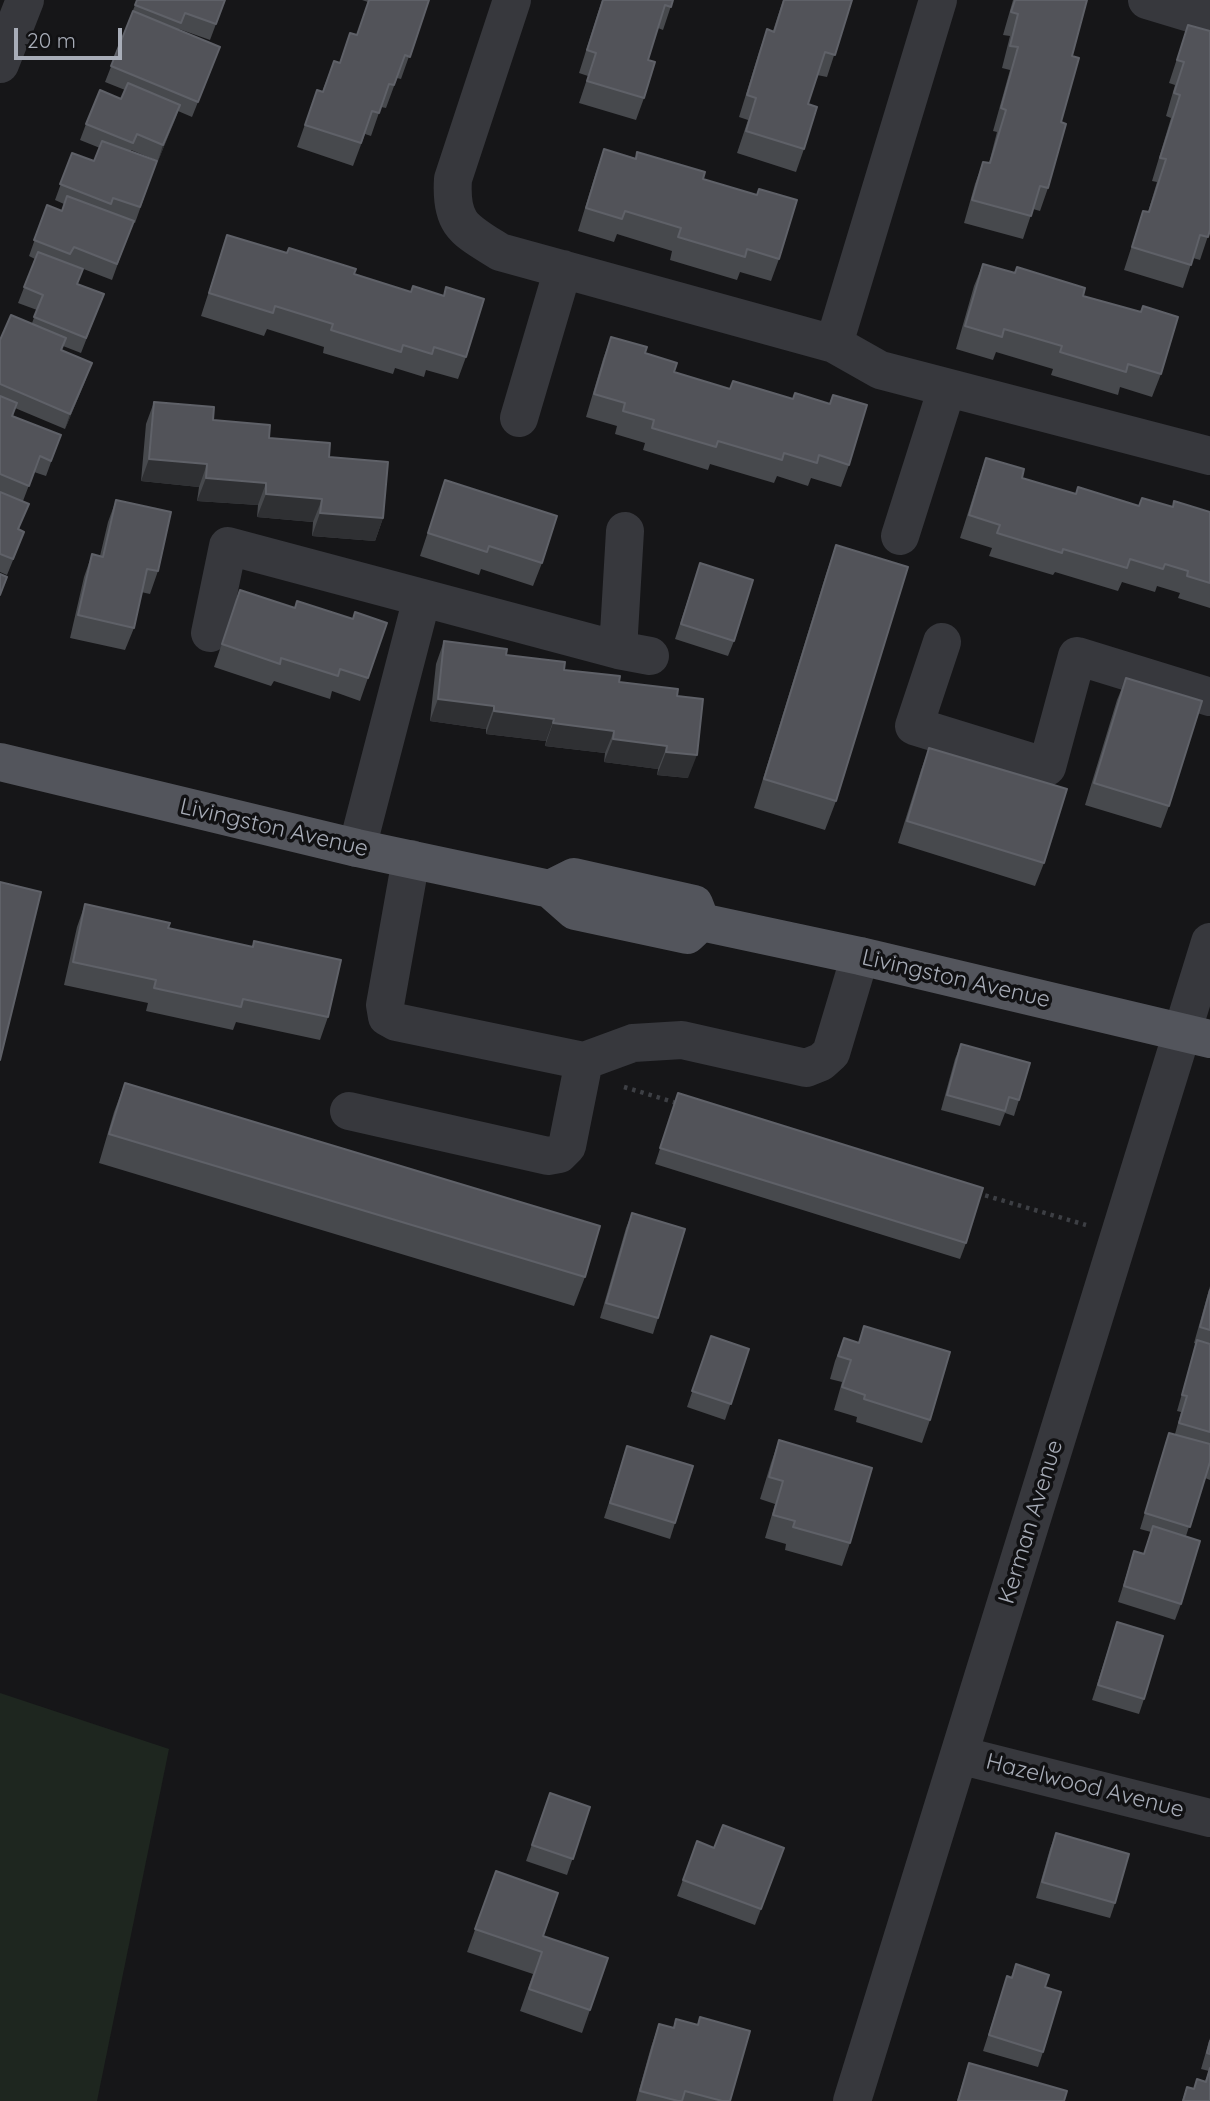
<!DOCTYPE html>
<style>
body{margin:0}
#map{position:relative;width:1210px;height:2101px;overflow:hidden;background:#161618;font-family:Quicksand,sans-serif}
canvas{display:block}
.scale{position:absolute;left:14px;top:28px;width:108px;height:32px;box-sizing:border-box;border:4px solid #a8adb8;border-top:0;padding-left:9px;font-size:21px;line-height:24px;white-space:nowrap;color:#a8adb8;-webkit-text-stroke:5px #111113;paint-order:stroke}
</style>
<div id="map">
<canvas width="1210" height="2101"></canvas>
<div class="scale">20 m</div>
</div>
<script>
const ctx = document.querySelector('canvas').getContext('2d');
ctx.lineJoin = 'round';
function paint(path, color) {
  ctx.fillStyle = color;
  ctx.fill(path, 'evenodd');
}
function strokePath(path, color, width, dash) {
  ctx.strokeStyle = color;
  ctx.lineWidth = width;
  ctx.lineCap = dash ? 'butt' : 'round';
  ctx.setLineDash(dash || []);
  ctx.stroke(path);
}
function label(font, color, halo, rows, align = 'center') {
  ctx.font = font + ' Quicksand,sans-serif';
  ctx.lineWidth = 7;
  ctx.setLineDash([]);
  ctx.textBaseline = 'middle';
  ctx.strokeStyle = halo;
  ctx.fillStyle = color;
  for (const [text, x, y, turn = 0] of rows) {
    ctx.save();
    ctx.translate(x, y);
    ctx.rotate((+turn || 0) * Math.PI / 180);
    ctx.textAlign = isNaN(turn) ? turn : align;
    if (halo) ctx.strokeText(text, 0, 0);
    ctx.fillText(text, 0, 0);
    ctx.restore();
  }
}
paint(new Path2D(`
 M0 1693 169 1749 97 2101H0Z`), '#1e261f');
strokePath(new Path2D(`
 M624 1087 680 1104
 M977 1193 1086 1225`), '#3d3f44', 4.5, [3.5, 5]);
strokePath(new Path2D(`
 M512 0 453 179C450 225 465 230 500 252L834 344 880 370 1210 456
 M1147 0 1210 19
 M0 64 25 0
 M834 344 938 0
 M519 418 563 269
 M900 536 947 388
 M210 633 228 546 618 650 650 656
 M942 642 914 726 1047 767 1077 656 1210 697
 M618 650 625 531
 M357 848 422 598
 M411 859 385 1005 387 1017 396 1022 584 1061 633 1043 682 1040 806 1068 821 1062 831 1053 860 956
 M349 1111 548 1156 559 1154 567 1146 584 1061
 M959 1755 1210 1818
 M852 2101 1210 942`), '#37383d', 38);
strokePath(new Path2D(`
 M0 762 357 848 550 889 575 911 687 935 701 922
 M550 889 574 877 694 904 701 922
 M701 922 860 956 1210 1039`), '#53555c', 38);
paint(new Path2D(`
 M137 0H225L210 40 179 29V30L220 47 192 117 178 111 158 161 131 150V151L157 161 135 223 133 222 112 280 68 263 78 284 104 294 81 353 63 346 61 350 86 379 65 429 15 408 13 416 61 435 46 476 34 472 23 501 19 529 18 548 7 575 0 572V340L32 323 37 310 18 303 35 259 29 256 47 205 62 211 64 204 55 200 72 153 94 161 100 148 80 140 86 124 121 99 125 90 105 82Z
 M362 0H429L401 79 397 78 386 108 381 107 371 136 365 134 353 166 297 147 317 90 322 92 334 61 340 63 350 33 357 35 368 2Z
 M602 0H673L663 30 658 28 648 60 644 98 636 120 579 103 588 76 579 73Z
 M783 0H852L827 77 817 75 808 104 804 149 796 172 737 153 748 120 739 117 759 52 767 29 773 31Z
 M1013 0H1087L1072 56 1061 122 1048 188 1040 211 1033 209 1023 239 964 223 975 184 983 162 989 163 997 132 993 131 1010 70 1002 68 1010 36 1003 35Z
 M1188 25 1210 230 1200 260 1193 258 1183 288 1124 270 1143 211 1148 212 1157 182 1152 181 1171 118 1166 116 1175 85 1169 83Z
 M604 149 635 158 637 152 703 179 779 259 771 281 740 272 737 280 670 260 672 251 617 234 614 242 578 231 596 172Z
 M227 235 354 274 466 357 458 379 426 370 424 377 395 368 393 374 323 353 324 347 267 329 264 336 201 316Z
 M983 264 1083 296 1161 374 1152 397 1120 387 1118 395 1051 375 1053 369 996 352 993 360 956 349 974 286Z
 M611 337 645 353 674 372 730 389 829 404 833 395 849 465 841 487 811 478 808 486 777 476 774 483 710 464 708 470 643 450 645 443 615 434 617 426 586 417 603 359Z
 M154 402 329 457 383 518 375 541 312 536 313 522 257 517 258 505 197 501 199 487 141 481 146 424Z
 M986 458 1022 478 1076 494 1139 506 1172 507 1210 512V608L1178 598 1180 593 1157 586 1155 592 1122 582 1118 591 1055 572 1053 575 989 556 992 548 960 538 978 481Z
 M445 480 542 563 533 586 481 569 479 575 420 556Z
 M116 500 158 571 150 594 141 592 134 628 125 650 70 638 84 577 92 554 100 556 108 522Z
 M836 545V801L825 830 754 808 826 574Z
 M700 563 734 641 728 656 675 639Z
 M240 590 368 678 360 701 332 691 330 699 274 681 271 686 214 667Z
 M444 641 506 655 564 670 677 696 688 778 657 775 658 769 604 762 605 753 545 746 546 741 486 734V729L430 721 436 664Z
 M1126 678 1169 806 1161 828 1085 805 1117 700Z
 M929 748 1044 863 1035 886 898 843 921 770Z
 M85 904 168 928 252 947 254 941 328 1017 320 1040 236 1022 233 1030 146 1011 148 1003 64 985 77 927Z
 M961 1044 1019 1100 1014 1116 1005 1113 1000 1126 941 1110 955 1059Z
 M125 1083 585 1277 574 1306 99 1163 114 1112Z
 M678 1093 966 1243 960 1259 655 1164Z
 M632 1213 658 1318 653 1334 600 1318 626 1228Z
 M1210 1286V1480L1205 1478 1186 1536 1181 1604 1175 1620 1118 1602 1134 1551 1144 1554 1151 1532 1140 1529 1169 1433 1175 1434 1181 1412 1177 1411 1196 1344 1194 1343Z
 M864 1326 930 1420 922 1443 856 1422 857 1417 834 1410 842 1382 830 1379 835 1361 844 1338 858 1343Z
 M711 1336 749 1349 725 1420 687 1407Z
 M779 1440 850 1543 842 1566 785 1550 786 1544 765 1538 775 1504 760 1499 771 1463Z
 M627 1446 675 1523 670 1539 604 1518Z
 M1117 1622 1144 1699 1139 1714 1092 1700Z
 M550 1793 590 1807 567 1875 526 1861Z
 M1056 1833 1115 1903 1110 1918 1036 1898 1050 1849Z
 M697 1841 714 1848H784L755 1925 677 1896Z
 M496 1871 543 1936 608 1958 582 2033 520 2011 533 1974 467 1952Z
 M1016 1964 1043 2052 1038 2067 983 2051 1007 1976 1011 1977Z
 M700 2017 730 2101H636L651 2047 659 2024 673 2028 676 2019 697 2025Z
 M1210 2038V2101H1182L1187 2087 1194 2088 1197 2079 1205 2081 1209 2071 1201 2069Z
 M969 2063 1064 2101H957Z`), '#47494d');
paint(new Path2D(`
 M180 105 175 120 158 161 163 145Z
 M92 363 86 379 65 429 70 414Z
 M149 459 207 464 199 487 141 481Z
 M206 478 266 483 258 505 197 501Z
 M266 494 322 499 313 522 257 517Z
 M320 513 383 518 375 541 312 536Z
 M438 699 494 706 486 729 430 721Z
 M494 711 554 719 546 741 486 734Z
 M553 723 614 731 605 753 545 746Z
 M613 739 667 746 658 769 604 762Z
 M666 752 697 755 688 778 657 775Z`), '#2f3033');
const building = new Path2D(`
 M137 0H225L216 24 185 13 181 23 135 5Z
 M369 0H429L410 57 405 55 394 85 389 84 379 113 372 111 361 143 305 125 317 90 323 92 334 61 340 63 350 33 357 35Z
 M603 0H673L671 7 665 5 648 60 655 62 644 98 587 81 596 53 587 50Z
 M784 0H852L835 55 825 52 808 104 817 107 804 149 746 131 756 98 747 95 767 29 774 32Z
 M1015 0H1087L1072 56 1079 58 1061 122 1066 124 1048 188 1040 186 1031 216 972 200 983 162 990 163 1006 110 1001 108 1018 47 1010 46 1018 14 1011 12Z
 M133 11 220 47 198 102 111 66Z
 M1188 25 1210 31V230L1208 237 1200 235 1191 265 1132 247 1143 211 1149 212 1166 159 1160 158 1180 95 1174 93 1184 62 1177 60Z
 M128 83 180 105 163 145 137 134 133 143 86 124 100 90 121 99Z
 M102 141 157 161 140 207 113 198 111 204 60 184 72 153 94 161Z
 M604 149 636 159 637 152 705 172 703 179 757 195 759 189 797 200 779 259 747 249 745 257 678 237 681 228 625 211 622 219 586 208Z
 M67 196 134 221 117 264 74 247 70 254 34 240 47 205 62 211Z
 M227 235 287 253 289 248 356 269 354 274 411 292 413 286 444 296 446 287 484 299 466 357 434 347 432 354 403 345 401 352 331 330 333 324 275 306 273 313 209 293Z
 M38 252 83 269 77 284 104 294 86 338 34 317 43 295 24 287Z
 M983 264 1015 273 1017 267 1085 288 1083 296 1141 312 1143 306 1178 317 1161 374 1128 364 1126 372 1060 352 1062 346 1004 329 1002 337 965 326Z
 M11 315 66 338 61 350 92 363 70 414 0 384V340Z
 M611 337 647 347 645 353 677 363 674 372 730 389 733 381 793 399 795 393 830 404 833 395 867 405 849 465 819 455 817 463 784 453 782 460 718 441 716 447 652 428 654 420 623 411 625 403 594 394Z
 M0 396 17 403 12 416 61 435 51 461 40 456 29 486 0 474Z
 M154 402 214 407 213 420 270 425 269 438 330 443 329 457 388 462 383 518 320 513 322 499 266 494V483L206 478 207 464 149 459Z
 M986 458 1024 469 1022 478 1076 494 1078 487 1139 506 1142 498 1173 507 1174 501 1210 512V583L1187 576 1188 571 1165 564 1163 569 1130 559 1127 568 1063 549 1062 553 997 533 1000 525 969 515Z
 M445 480 557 516 542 563 489 546 487 552 428 533Z
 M0 492 29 504 18 529 24 532 13 559 0 554Z
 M116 500 171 512 158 571 147 569 134 628 78 615 92 554 103 557Z
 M836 545 908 567 836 801 764 779Z
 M700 563 753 580 734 641 681 624Z
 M0 574 7 577 0 595Z
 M240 590 295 608 297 601 353 619 355 612 387 623 368 678 340 669 338 676 281 658 280 664 222 644Z
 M444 641 507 649 506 655 565 662 564 670 620 676 619 682 678 689 677 696 703 699 697 755 666 752 667 746 613 739 614 731 553 723 554 719 494 711V706L438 699Z
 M1126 678 1202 701 1169 806 1094 783Z
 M929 748 1067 789 1044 863 907 821Z
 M0 882 41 892 0 1060Z
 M85 904 170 923 168 928 253 947 254 941 341 960 328 1017 243 999 241 1007 154 988 156 980 73 962Z
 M961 1044 1030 1063 1019 1100 1009 1097 1005 1111 947 1095Z
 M125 1083 600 1226 585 1277 109 1134Z
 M678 1093 983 1188 966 1243 660 1148Z
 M632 1213 685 1229 658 1318 606 1303Z
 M1210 1290V1330L1200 1327Z
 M864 1326 950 1352 930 1420 864 1399 865 1395 842 1387 851 1360 838 1356 844 1338 859 1343Z
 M711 1336 749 1349 731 1404 692 1391Z
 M1197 1340 1210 1344V1432L1179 1423 1187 1396 1182 1395Z
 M1169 1433 1210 1444V1462L1190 1527 1145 1513Z
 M779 1440 872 1468 850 1543 793 1527 795 1521 773 1515 783 1481 769 1477Z
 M627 1446 693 1466 675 1523 610 1503Z
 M1153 1526 1200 1541 1181 1604 1124 1586 1134 1551 1144 1554Z
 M1117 1622 1163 1636 1144 1699 1098 1685Z
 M550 1793 590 1807 573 1859 532 1845Z
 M723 1825 784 1848 761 1909 683 1880 697 1841 714 1848Z
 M1056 1833 1129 1854 1115 1903 1042 1882Z
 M496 1871 558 1893 543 1936 608 1958 590 2010 529 1989 542 1952 475 1929Z
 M1016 1964 1049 1975 1045 1987 1061 1992 1043 2052 989 2035 1007 1976 1012 1978Z
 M700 2017 750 2031 730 2101H722L685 2091 682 2101H678L640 2091 659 2024 674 2028 676 2019 698 2025Z
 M1210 2041V2054L1207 2053Z
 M969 2063 1067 2091 1064 2101H958Z
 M1210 2068V2101H1183L1187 2087 1194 2089 1197 2079 1206 2082Z`);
paint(building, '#525359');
strokePath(building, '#5f6168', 2);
label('23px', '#a8adb8', '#111113', [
 ["Livingston Avenue",274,828,13],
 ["Livingston Avenue",956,979,13],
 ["Kerman Avenue",1031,1522,-73],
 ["Hazelwood Avenue",1085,1786,14]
]);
</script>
